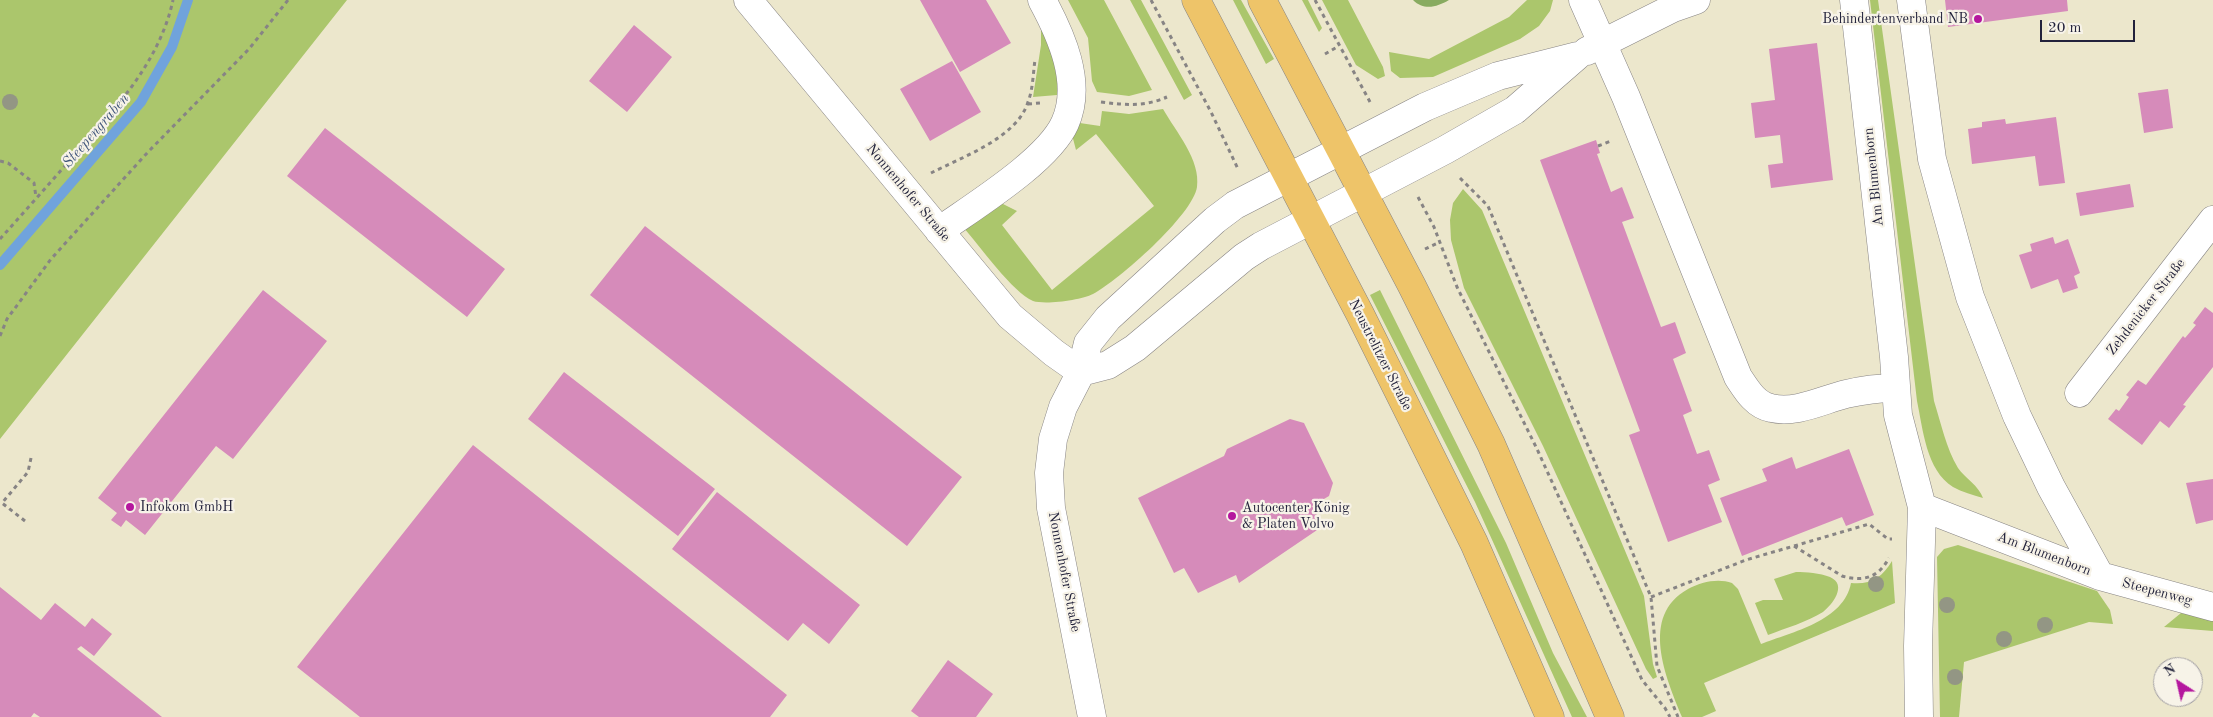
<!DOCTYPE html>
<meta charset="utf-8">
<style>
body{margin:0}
#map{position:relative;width:2213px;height:717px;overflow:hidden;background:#ece7cc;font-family:"Old Standard TT",serif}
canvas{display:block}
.north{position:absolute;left:2153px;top:657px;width:50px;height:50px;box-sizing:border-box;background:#f7f3e8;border:1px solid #a29fa3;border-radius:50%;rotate:325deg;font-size:14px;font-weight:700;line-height:20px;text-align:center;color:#22223b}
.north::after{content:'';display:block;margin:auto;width:18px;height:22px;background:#b5179e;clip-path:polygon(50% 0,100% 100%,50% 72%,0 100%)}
.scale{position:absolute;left:2040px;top:20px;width:95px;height:22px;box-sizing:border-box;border:2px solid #22223b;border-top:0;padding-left:6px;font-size:15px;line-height:18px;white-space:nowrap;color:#22223b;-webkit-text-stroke:4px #f7f3e8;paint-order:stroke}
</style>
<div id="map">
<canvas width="2213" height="717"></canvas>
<div class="north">N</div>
<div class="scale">20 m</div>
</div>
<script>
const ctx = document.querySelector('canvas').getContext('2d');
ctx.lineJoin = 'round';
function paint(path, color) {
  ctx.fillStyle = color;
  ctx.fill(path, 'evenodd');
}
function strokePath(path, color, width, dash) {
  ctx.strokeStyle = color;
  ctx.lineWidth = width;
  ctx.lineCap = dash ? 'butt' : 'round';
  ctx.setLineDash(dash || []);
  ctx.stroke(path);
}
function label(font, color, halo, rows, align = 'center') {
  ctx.font = font + ' "Old Standard TT",serif';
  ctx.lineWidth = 4.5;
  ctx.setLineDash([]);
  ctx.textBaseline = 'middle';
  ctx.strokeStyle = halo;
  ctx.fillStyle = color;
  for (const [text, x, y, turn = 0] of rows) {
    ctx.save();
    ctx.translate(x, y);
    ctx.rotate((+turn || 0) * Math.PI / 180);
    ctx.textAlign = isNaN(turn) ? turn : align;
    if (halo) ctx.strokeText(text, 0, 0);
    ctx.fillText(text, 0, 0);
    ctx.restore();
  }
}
paint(new Path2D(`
 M0 0H347L0 439Z
 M1068 0H1104L1152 90 1129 96 1097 92 1092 81 1088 38Z
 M1130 0H1141L1192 95 1184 100Z
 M1233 0H1241L1274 59 1266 64Z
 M1302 0H1308L1322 28 1319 32Z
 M1322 0H1348L1383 67 1385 76 1378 79 1356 65Z
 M1527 0H1553L1550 11 1539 26 1520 39 1433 77 1400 78 1391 71 1389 52 1429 59 1509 17Z
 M1870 0H1878L1934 401C1941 423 1946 448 1958 468 1965 478 1979 486 1983 498 1973 495 1962 492 1953 487 1926 470 1923 429 1917 401Z
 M1041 22 1059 76 1057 95 1033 97 1041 45Z
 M1163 109C1176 132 1201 160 1197 187 1193 215 1118 281 1093 294 1081 300 1046 305 1033 301 1013 293 979 245 963 227L989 204H1003L1017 211 1002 225 1052 290 1154 206 1096 134 1076 150 1071 131 1073 122 1100 126 1102 111 1129 114Z
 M1463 189 1482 210 1644 596 1653 664 1657 677 1653 679 1646 669 1543 446 1464 288 1451 240 1450 220 1453 203Z
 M1380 290 1506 543 1553 653 1587 717H1572L1475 502 1370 295Z
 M1958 545 2097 591 2110 610 2113 624 2089 622 1964 662 1959 717H1940L1937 557 1944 549Z
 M1892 561 1895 603 1704 683 1716 711 1702 717H1682C1666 678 1639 616 1688 589 1701 582 1718 578 1732 583L1738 589 1761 644C1792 632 1844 621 1851 583 1870 585 1882 578 1892 561Z
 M1796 572C1806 572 1820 573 1830 577 1848 585 1832 605 1823 612 1807 622 1786 628 1768 635L1755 603 1763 600H1783L1774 579Z
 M2181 613 2213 619V631L2164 627Z`), '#abc66c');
paint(new Path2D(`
 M1413 0H1449C1437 7 1424 11 1413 0Z`), '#88ab60');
strokePath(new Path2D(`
 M0 265 141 102 172 47 188 0`), '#70a3dc', 10);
paint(new Path2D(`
 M920 0H986L1011 43 960 72Z
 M1945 0H2067L2068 11 1948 27Z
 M634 25 672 57 627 112 589 81Z
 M1817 43 1833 180 1771 188 1768 165 1783 163 1780 135 1755 138 1751 103 1775 100 1769 49Z
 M952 61 981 112 930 141 900 89Z
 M2168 89 2173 128 2144 133 2138 93Z
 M2056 117 2065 183 2039 186 2035 156 1972 164 1968 129 1982 127V122L2005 119 2006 124Z
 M325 128 505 269 467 317 287 176Z
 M1596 140 1600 153 1597 154 1611 192 1622 187 1634 218 1622 222 1661 327 1675 322 1686 353 1673 359 1692 411 1683 415 1697 454 1709 450 1720 480 1708 485 1722 522 1668 542 1629 435 1640 431 1540 160Z
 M2130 184 2134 207 2080 216 2076 193Z
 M645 226 962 477 907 546 590 295Z
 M2053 237 2055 244 2068 239 2080 273 2074 276 2078 288 2063 293 2058 279 2031 289 2019 255 2032 251 2030 244Z
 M263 290 327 341 233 459 216 446 145 535 126 520 121 527 111 520 117 513 98 498Z
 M2205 307 2213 313V367L2183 405 2186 406 2169 428 2160 421 2142 445 2108 419 2116 409 2119 411 2129 397 2126 395 2138 380 2146 385 2183 336 2185 338 2196 325 2193 323Z
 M564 372 715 489 678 536 528 419Z
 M1290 419 1304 423 1333 483 1329 496 1312 506 1323 526 1239 583 1236 575 1198 593 1184 568 1174 573 1138 498 1224 456 1227 449Z
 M473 445 787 695 770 717H360L297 667Z
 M1849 449 1874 515 1846 526 1842 517 1742 556 1720 498 1767 481 1762 469 1792 457 1796 469Z
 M2213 479V520L2196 524 2186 483Z
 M717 492 860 605 829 644 803 623 788 641 672 549Z
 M0 587 41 620 55 603 85 627 92 618 112 634 94 656 81 646 77 649 162 717H40L34 713 31 717H0Z
 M948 660 993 694 976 717H919L911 711Z`), '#d68bba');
const minor = new Path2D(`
 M748 0 1010 316 1054 353 1081 372
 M1583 0 1626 97 1738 377C1746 389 1755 405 1771 408 1796 414 1822 400 1846 394 1863 390 1879 388 1896 388
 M1854 0 1894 357 1898 415 1922 507 2100 576 2213 607
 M1911 0 1932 159 1970 297 2017 416 2051 487 2100 576
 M1587 51 1673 8 1696 0
 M939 231C974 206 1048 161 1065 123 1083 83 1061 35 1042 0
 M1081 372 1108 365 1135 348 1244 257 1261 246 1445 150 1515 110 1577 56 1498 76 1425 107 1235 205 1215 220 1108 318 1088 343 1081 372 1063 407 1053 439 1049 473 1051 508 1092 717
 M2079 393 2213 220
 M1919 717 1918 646 1922 507`);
const major = new Path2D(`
 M1196 0 1360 314 1474 543 1550 717
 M1262 0 1412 286 1491 444 1610 717`);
strokePath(minor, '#878484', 29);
strokePath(major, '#878484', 29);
strokePath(new Path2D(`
 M1151 0 1211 112 1238 169
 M1315 0 1370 102
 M1325 54 1339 46
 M1101 102C1125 105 1144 107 1167 97
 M1028 104 1040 103
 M1598 146 1611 141
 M0 161 8 163 34 183 36 197
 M931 173C962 157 1017 138 1028 102 1033 89 1033 74 1035 60
 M1460 178 1488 206 1651 597 1657 666 1678 717
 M1418 197 1434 227 1457 287 1537 449 1642 680 1665 708 1670 717
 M0 239C25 211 51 182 76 153 116 108 160 61 173 0
 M1425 249 1440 242
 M0 336 7 319 51 259 148 152 249 49 288 0
 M25 521 2 503 28 472 31 458
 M1794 546 1842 576C1863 582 1878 578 1889 558
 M1651 597 1746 560 1869 524 1888 539H1892`), '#878484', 3, [4, 4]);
strokePath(minor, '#fff', 28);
strokePath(major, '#eec469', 28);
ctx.fillStyle = '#939684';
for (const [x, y] of [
 [10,102],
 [1876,584],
 [1947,605],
 [2045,625],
 [2004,639],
 [1955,677]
]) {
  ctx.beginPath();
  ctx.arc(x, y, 8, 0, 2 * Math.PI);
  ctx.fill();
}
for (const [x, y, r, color] of [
 [1978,19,5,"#b5179e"],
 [130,507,5,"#b5179e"],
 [1232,516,5,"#b5179e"]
]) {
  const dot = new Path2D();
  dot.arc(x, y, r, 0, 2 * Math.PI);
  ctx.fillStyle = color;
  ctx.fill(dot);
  strokePath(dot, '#f7f3e8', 2);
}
label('14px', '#22223b', '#f7f3e8', [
 ["Behindertenverband NB",1968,19,"right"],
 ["Infokom GmbH",140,507],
 ["Autocenter König",1242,508],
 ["& Platen Volvo",1242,524]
], 'left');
label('14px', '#22223b', '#f7f3e8', [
 ["Am Blumenborn",1874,177,-96],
 ["Nonnenhofer Straße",908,193,50],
 ["Zehdenicker Straße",2146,307,-52],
 ["Neustrelitzer Straße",1380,355,63],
 ["Am Blumenborn",2044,554,21],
 ["Nonnenhofer Straße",1064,572,79],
 ["Steepenweg",2157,592,15]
]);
label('italic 15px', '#41567b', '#f7f3e8', [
 ["Steepengraben",96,131,-49]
]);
</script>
